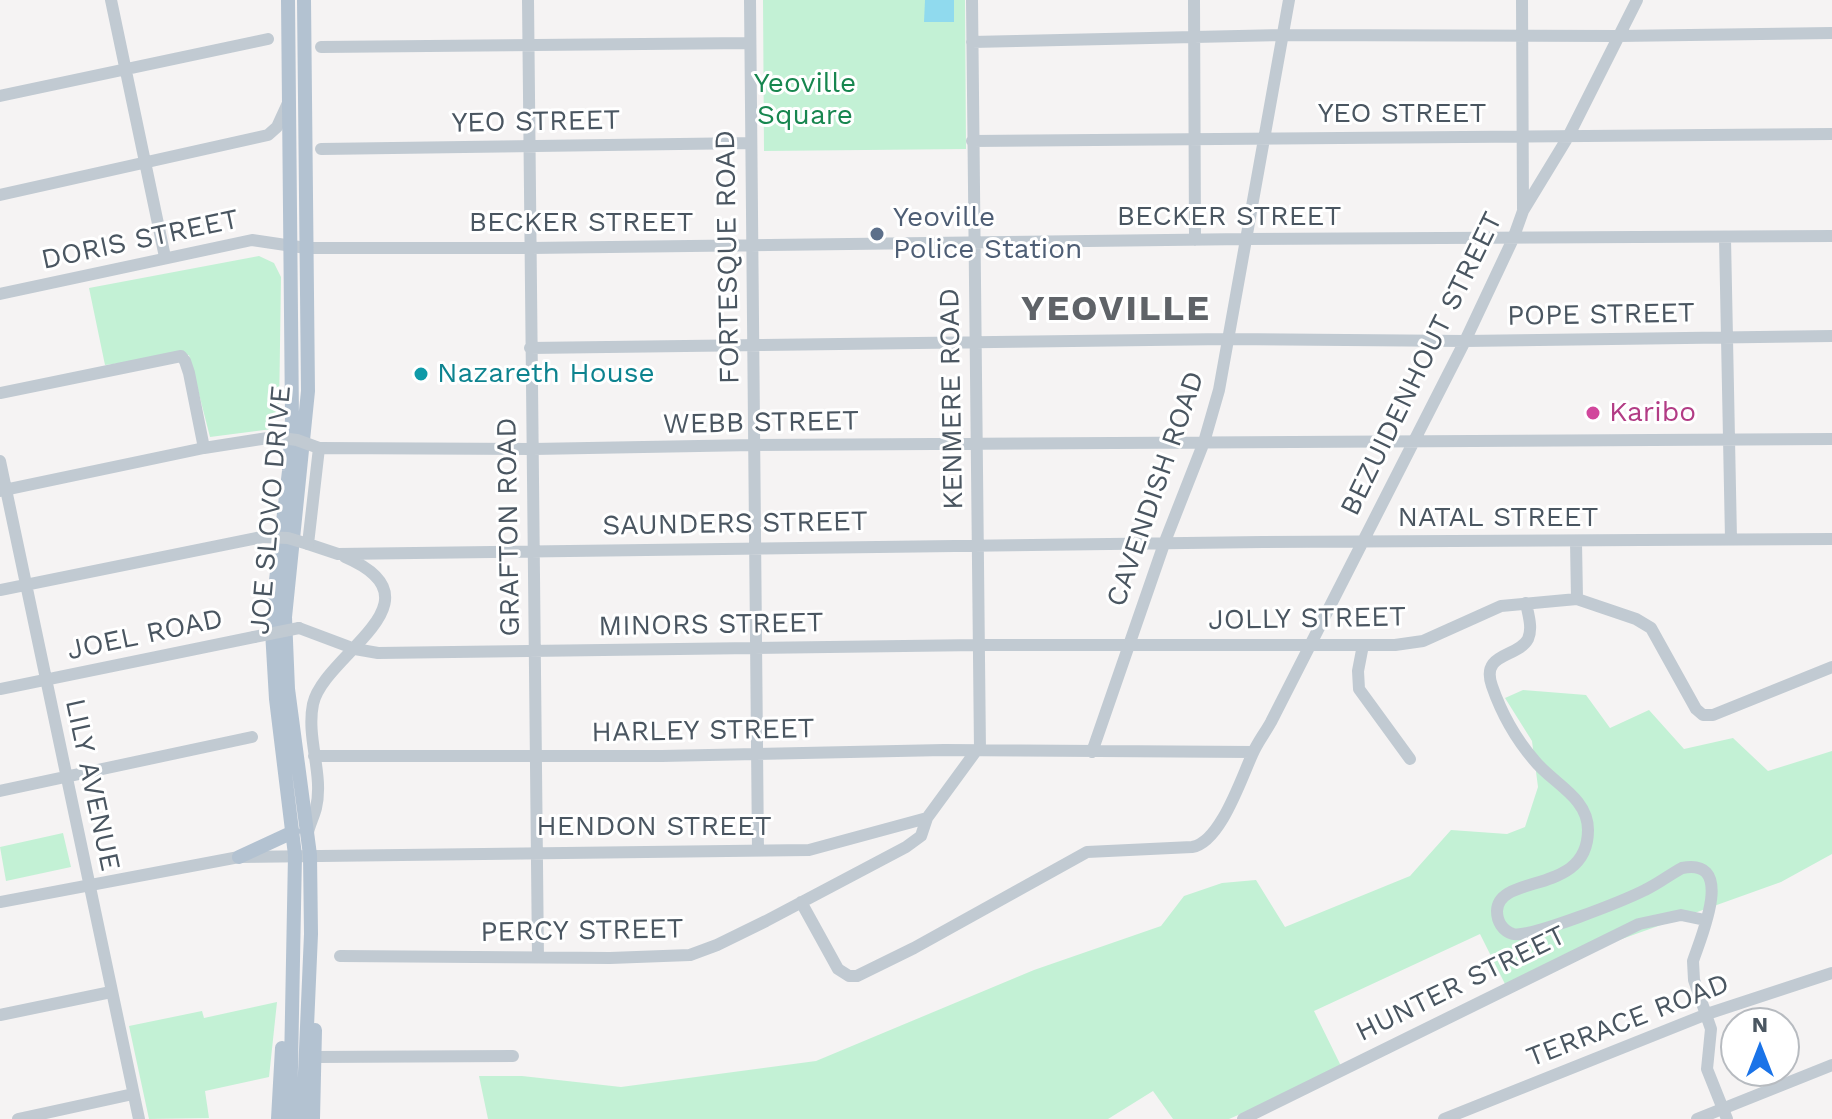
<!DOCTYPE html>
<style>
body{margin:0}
#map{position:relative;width:1832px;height:1119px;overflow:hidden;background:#f5f3f3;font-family:"Work Sans",sans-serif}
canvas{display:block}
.north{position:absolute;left:1720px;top:1007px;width:80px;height:80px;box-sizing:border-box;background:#fff;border:2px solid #b7bbc0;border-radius:50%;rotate:0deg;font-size:22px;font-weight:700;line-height:32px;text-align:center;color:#4a5661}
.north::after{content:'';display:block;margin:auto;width:28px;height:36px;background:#1a73e8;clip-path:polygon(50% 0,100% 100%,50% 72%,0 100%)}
</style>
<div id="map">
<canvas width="1832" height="1119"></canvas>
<div class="north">N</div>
</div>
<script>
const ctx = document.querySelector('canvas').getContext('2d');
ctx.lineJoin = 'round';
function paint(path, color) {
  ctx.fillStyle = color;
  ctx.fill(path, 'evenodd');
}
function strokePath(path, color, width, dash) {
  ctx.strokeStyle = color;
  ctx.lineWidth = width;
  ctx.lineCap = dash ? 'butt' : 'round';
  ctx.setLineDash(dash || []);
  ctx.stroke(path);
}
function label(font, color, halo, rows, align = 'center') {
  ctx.font = font + ' "Work Sans",sans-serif';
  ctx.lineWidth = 6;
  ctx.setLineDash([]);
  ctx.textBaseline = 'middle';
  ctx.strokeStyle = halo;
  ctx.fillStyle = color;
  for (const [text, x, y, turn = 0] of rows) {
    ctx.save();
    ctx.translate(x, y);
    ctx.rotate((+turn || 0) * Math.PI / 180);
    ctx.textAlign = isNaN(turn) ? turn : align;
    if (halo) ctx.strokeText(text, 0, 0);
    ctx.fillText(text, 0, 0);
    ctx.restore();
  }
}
paint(new Path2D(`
 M763 0H965L966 149 764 151Z
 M259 256 274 263 281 277 279 412 272 429 210 437 189 355 105 365 89 288Z
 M1523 690 1586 695 1610 728 1649 710 1684 749 1733 738 1768 771 1832 751V854L1781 882 1552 964 1508 990 1480 934 1314 1011 1341 1066 1287 1094 1229 1119H1173L1153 1091 1108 1119H488L479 1076H522L621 1087 816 1061 1034 970 1161 926 1184 896 1222 883 1256 880 1285 927 1410 876 1451 830 1507 834 1525 827 1538 787 1532 741 1505 698Z
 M63 833 71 867 6 881 0 847Z
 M277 1002 269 1077 205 1091 209 1118 149 1119 129 1026 202 1011 204 1018Z`), '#c3f1d5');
paint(new Path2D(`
 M925 0H954V22H924Z`), '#90daee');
strokePath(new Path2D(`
 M111 0 165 257
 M528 0 538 957
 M750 0 758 850
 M972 0 980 750
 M1194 0 1195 240
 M1522 0 1523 209
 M972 42 1283 35 1619 36 1832 33
 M321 47 750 43
 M0 96 268 39
 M972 141 1832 134
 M321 149 751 143
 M0 195 268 135 277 127 288 103
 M1725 238 1731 539
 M0 294 252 240 306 248H531L1246 239 1832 236
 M530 348 1227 339 1465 341 1832 336
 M0 393 181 356 185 361 189 373 204 448
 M1832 439 754 445 533 449 319 448 308 544 338 554 1263 542 1832 539
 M0 461 139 1119
 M0 491 204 448 274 437
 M1576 542 1577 599
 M0 590 262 537
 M1526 603C1528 614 1533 628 1528 639 1518 658 1480 652 1492 686 1501 712 1516 739 1534 760 1552 783 1588 797 1588 830 1588 896 1498 873 1497 911 1497 922 1503 931 1513 934 1531 938 1625 900 1645 890 1658 884 1669 875 1682 868 1737 857 1700 939 1693 961L1694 980 1711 1029 1707 1069 1727 1119
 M299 628 355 649 378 653 979 645H1395L1423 641 1501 606 1577 599 1636 619 1651 628 1696 709 1703 715H1713L1832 667
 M1363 645 1358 671 1359 689 1410 759
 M0 689 254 637
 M1092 752 1164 544 1204 442 1219 390 1289 0
 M314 756H662L944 750 1253 752
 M0 791 252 737
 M308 832C310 824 314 816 316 808 324 775 306 738 313 704 324 654 447 601 345 557
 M0 902 239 857 809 850 927 818 976 751
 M801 902 838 969 849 976H857L914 948 1087 852 1192 847C1220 843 1241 779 1252 755 1257 743 1265 733 1271 722L1465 341 1513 239 1523 211 1568 137 1637 0
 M340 956 610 958 690 955 717 945 766 921 906 847 921 836 927 818
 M0 1015 111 992
 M315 1057 513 1056
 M18 1119 133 1094
 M1243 1119 1639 924 1681 915 1705 920
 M1444 1119 1707 1014 1832 973
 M1697 1119 1832 1065`), '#c1cad2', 12);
strokePath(new Path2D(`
 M288 0 292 419 289 471 274 597 272 631 276 699 295 855 290 1119
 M239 857 293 832
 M278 1119 282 1048
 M303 1119 311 934 310 855 288 689 285 617 308 391 304 0
 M313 1119 315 1030`), '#b3c2d1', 14);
strokePath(new Path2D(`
 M274 437 297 440 319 448
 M262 537 288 538 308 544
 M254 637 299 628`), '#c1cad2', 12);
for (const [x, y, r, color] of [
 [877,234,8,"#5c6f8a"],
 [421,374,8,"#0f9aa8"],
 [1593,413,8,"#d1479c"]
]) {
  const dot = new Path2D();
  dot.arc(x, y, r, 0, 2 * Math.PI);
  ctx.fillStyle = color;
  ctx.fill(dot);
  strokePath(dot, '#fff', 3);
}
label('28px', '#17864f', '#fff', [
 ["Yeoville",805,84],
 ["Square",805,116]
]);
label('28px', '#4a5661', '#fff', [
 ["YEO STREET",1402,114],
 ["YEO STREET",536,122,-1],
 ["BECKER STREET",1229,217],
 ["BECKER STREET",581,223],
 ["DORIS STREET",140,240,-12],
 ["FORTESQUE ROAD",728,257,-91],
 ["POPE STREET",1601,315,-1],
 ["BEZUIDENHOUT STREET",1422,364,-64],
 ["KENMERE ROAD",952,399,-91],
 ["WEBB STREET",761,423,-1],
 ["CAVENDISH ROAD",1156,489,-71],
 ["JOE SLOVO DRIVE",271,510,-85],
 ["NATAL STREET",1498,518],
 ["SAUNDERS STREET",735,524,-1],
 ["GRAFTON ROAD",509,527,-91],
 ["JOLLY STREET",1307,619,-1],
 ["MINORS STREET",711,625,-1],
 ["JOEL ROAD",145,635,-12],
 ["HARLEY STREET",703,731,-1],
 ["LILY AVENUE",92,785,78],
 ["HENDON STREET",654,827],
 ["PERCY STREET",582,931,-1],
 ["HUNTER STREET",1461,984,-26],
 ["TERRACE ROAD",1628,1021,-21]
]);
label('28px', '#4e5e75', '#fff', [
 ["Yeoville",893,218],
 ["Police Station",893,250]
], 'left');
label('28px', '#0d838f', '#fff', [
 ["Nazareth House",437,374]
], 'left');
label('28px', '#b23c85', '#fff', [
 ["Karibo",1609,413]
], 'left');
ctx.letterSpacing = '2px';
label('bold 36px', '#5f6368', '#fff', [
 ["YEOVILLE",1116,309]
]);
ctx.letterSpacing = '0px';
</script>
